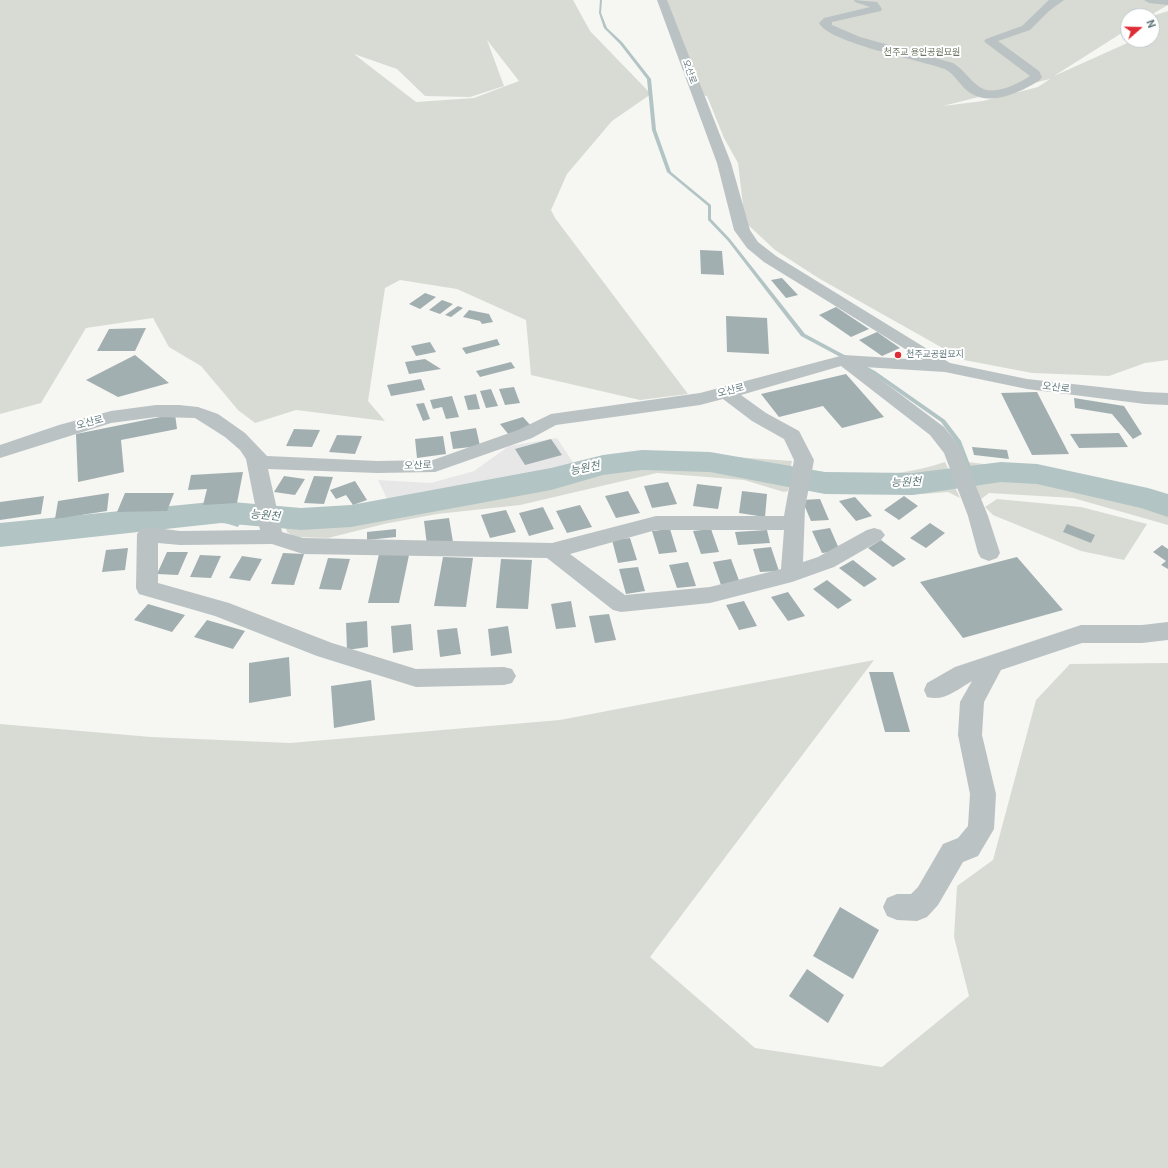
<!DOCTYPE html>
<meta charset="utf-8">
<style>
body{margin:0}
#map{position:relative;width:1168px;height:1168px;overflow:hidden;background:#f6f6f3;font-family:Roboto,sans-serif}
canvas{display:block}
.north{position:absolute;left:1120px;top:8px;width:40px;height:40px;box-sizing:border-box;background:#fff;border:1px solid #c0cacb;border-radius:50%;rotate:70deg;font-size:11px;font-weight:700;line-height:16px;text-align:center;color:#627a7d}
.north::after{content:'';display:block;margin:auto;width:14px;height:18px;background:#de2c36;clip-path:polygon(50% 0,100% 100%,50% 72%,0 100%)}
</style>
<div id="map">
<canvas width="1168" height="1168"></canvas>
<div class="north">N</div>
</div>
<script>
const ctx = document.querySelector('canvas').getContext('2d');
ctx.lineJoin = 'round';
function paint(path, color) {
  ctx.fillStyle = color;
  ctx.fill(path, 'evenodd');
}
function strokePath(path, color, width, dash) {
  ctx.strokeStyle = color;
  ctx.lineWidth = width;
  ctx.lineCap = dash ? 'butt' : 'round';
  ctx.setLineDash(dash || []);
  ctx.stroke(path);
}
function label(font, color, halo, rows, align = 'center') {
  ctx.font = font + ' Roboto,"Noto Sans KR",sans-serif';
  ctx.lineWidth = 4;
  ctx.setLineDash([]);
  ctx.textBaseline = 'middle';
  ctx.strokeStyle = halo;
  ctx.fillStyle = color;
  for (const [text, x, y, turn = 0] of rows) {
    ctx.save();
    ctx.translate(x, y);
    ctx.rotate((+turn || 0) * Math.PI / 180);
    ctx.textAlign = isNaN(turn) ? turn : align;
    if (halo) ctx.strokeText(text, 0, 0);
    ctx.fillText(text, 0, 0);
    ctx.restore();
  }
}
paint(new Path2D(`
 M557 438 574 464 389 503 378 480 431 483 474 471 509 446Z`), '#e7e7e7');
paint(new Path2D(`
 M0 0H573L590 31 651 94 612 121 567 174 551 210 555 218 688 394 640 400 531 375 526 320 457 289 400 280 385 288 368 401 385 421 296 410 255 423 238 410 201 366 169 347 153 318 86 328 41 403 0 414ZM487 40 519 81 474 98 416 102 354 54 397 69 425 96 470 97 504 86Z
 M662 0H1168V5L1149 16H1128V29L1054 76 1134 40H1152V16L1168 11V360L1145 363 1109 376 1032 373 964 360 820 279 775 250 745 222 738 163 724 138 707 96 697 95ZM1050 79 1038 87 983 101 943 106Z
 M705 455 792 461 789 474 712 460 640 459 600 464 551 478 460 496 350 515 300 518 282 516 279 510 301 514 366 511 470 493 554 475 578 466 603 462 646 456Z
 M645 462 708 464 791 478 788 491 784 492 744 480 657 473 520 505 437 514 384 524 328 538 295 537 287 532 284 520 303 522 358 518 552 481 603 468Z
 M945 462 952 477 912 482 825 483 810 479 812 472C821 474 831 477 840 477 873 477 914 473 945 462Z
 M968 462C1036 470 1104 482 1168 503V505L1148 498 1037 473 1001 471 972 474Z
 M1034 477 1146 502 1168 509V525L1073 498 989 493 980 500 972 478Z
 M951 479 960 498 948 492 923 494 887 488 826 490 808 487 810 482C855 489 906 486 951 479Z
 M997 499 1081 507 1147 524 1124 560 1081 551 993 515 985 507Z
 M173 514 164 517 0 533V526L105 517Z
 M161 520 163 525 168 527 29 537 0 543V537Z
 M874 660 650 957 755 1048 882 1067 969 996 954 937 957 886 993 860 1036 700 1070 664 1168 663V1168H0V724L151 737 290 743 560 720Z`), '#d8dbd3');
paint(new Path2D(`
 M249 507 238 527 225 523 184 522 169 526 164 522 163 518 178 515Z`), '#b2c4c4');
paint(new Path2D(`
 M600 0H602L601 13 607 28 622 42 651 79 656 130 671 172 711 205V219L730 239 805 334 850 358V360H846L801 336 728 241 708 220V206L667 172 652 130 647 79 620 44 604 28 599 13Z
 M858 364H862L875 371 945 420 961 441 972 470 971 471H967L966 470 955 441 941 422 871 373 858 366Z`), '#b2c4c4');
paint(new Path2D(`
 M642 450 710 452 825 472 913 473 1001 462 1037 464 1148 488 1168 494V517L1141 508 1037 484 1001 482 913 495 825 494 710 472 642 470 603 475 551 490 351 527 301 530 221 523 0 547V523L221 501 301 508 351 505 551 468 603 455Z`), '#b2c4c4');
paint(new Path2D(`
 M700 250 722 251 724 275 701 274Z
 M782 278 798 295 786 298 771 280Z
 M425 293 436 297 420 309 409 304Z
 M442 300 453 304 440 314 429 310Z
 M458 306 463 308 451 317 445 315Z
 M836 307 869 329 851 337 819 315Z
 M469 310 489 314 493 322 482 324 480 321 463 317Z
 M726 316 767 318 769 354 727 352Z
 M146 328 135 351H97L109 329Z
 M877 332 900 348 882 356 859 340Z
 M497 339 500 345 466 354 462 348Z
 M430 342 436 352 416 356 411 346Z
 M135 355 169 383 118 397 86 380Z
 M425 359 441 369 409 374 405 362Z
 M511 362 515 368 480 377 476 371Z
 M846 374 884 417 842 428 823 406 779 417 761 394Z
 M421 379 425 390 391 396 387 385Z
 M514 387 520 403 505 405 499 389Z
 M491 389 498 406 486 408 480 391Z
 M1037 392 1069 454 1032 455 1001 393Z
 M476 394 480 409 468 410 464 396Z
 M452 396 459 417 446 419 442 407 433 409 430 400Z
 M1074 398 1124 406 1142 434 1133 439 1112 414 1075 408Z
 M424 403 430 419 423 421 416 404Z
 M175 414 177 429 121 440 124 472 78 482 76 434Z
 M523 417 532 427 509 435 500 424Z
 M476 428 480 446 453 449 450 432Z
 M294 429 320 430 312 447 286 446Z
 M1119 433 1128 447 1079 448 1070 434Z
 M337 435 362 436 355 454 329 452Z
 M443 436 446 454 417 458 415 439Z
 M551 439 562 455 525 465 515 449Z
 M972 447 1007 450 1009 459 974 455Z
 M243 472 237 503 203 505 207 489 188 490 191 475Z
 M284 476 305 479 295 495 274 492Z
 M314 476 333 477 324 504 304 503Z
 M355 481 367 500 353 505 346 495 336 499 330 490Z
 M668 482 677 504 652 508 644 486Z
 M697 484 722 487 718 509 693 506Z
 M628 491 640 513 616 518 605 496Z
 M742 491 767 494 765 517 739 513Z
 M109 493 107 511 55 519 58 501Z
 M125 493H174L167 511 117 512Z
 M44 496 41 514 0 520V502Z
 M904 496 918 506 899 520 884 510Z
 M855 497 872 516 856 521 839 501Z
 M820 499 829 520 811 521 802 500Z
 M580 505 592 527 567 533 556 511Z
 M543 507 554 529 529 536 519 513Z
 M506 510 516 532 490 538 481 515Z
 M449 518 453 542 427 545 424 521Z
 M930 523 945 533 926 548 910 538Z
 M1067 524 1095 535 1091 543 1063 532Z
 M830 528 840 551 822 553 812 531Z
 M396 529V537L367 540V532Z
 M670 529 677 552 659 554 652 531Z
 M711 529 719 552 701 554 693 531Z
 M767 530 770 543 738 545 735 532Z
 M630 538 637 560 618 563 612 540Z
 M881 540 906 559 893 567 868 548Z
 M1162 545 1168 549V569L1161 565 1166 561 1153 552Z
 M771 547 779 571 760 572 753 549Z
 M128 548 125 570 102 572 106 550Z
 M167 552H188L178 575 157 574Z
 M283 553 304 554 294 585 271 584Z
 M379 554 409 555 399 603H368Z
 M200 555 221 556 211 578 190 577Z
 M242 556 262 559 250 581 229 578Z
 M443 557 473 558 466 607 434 606Z
 M1017 557 1063 610 963 638 920 582Z
 M328 558 350 559 341 590 319 589Z
 M501 559 532 560 528 609 496 608Z
 M731 559 740 583 721 585 713 562Z
 M853 560 877 579 864 587 839 568Z
 M688 562 696 586 677 588 669 565Z
 M638 567 645 591 626 594 619 569Z
 M827 580 852 600 838 609 813 589Z
 M788 592 805 616 788 621 771 597Z
 M571 601 576 627 556 629 551 604Z
 M744 601 757 626 739 630 726 605Z
 M148 604 185 615 172 632 134 620Z
 M609 614 616 640 595 643 589 616Z
 M207 620 245 631 233 649 194 637Z
 M367 621 368 647 347 650 346 623Z
 M411 624 413 650 393 653 391 626Z
 M508 626 512 653 491 656 488 629Z
 M457 628 461 654 440 657 437 630Z
 M289 657 291 696 249 703V663Z
 M869 672H893L910 732H885Z
 M371 680 375 720 334 728 331 686Z
 M840 907 879 930 853 979 813 956Z
 M807 969 844 995 828 1023 789 996Z`), '#a2afb1');
paint(new Path2D(`
 M657 0H667L731 163 750 230 758 242 776 256 950 363 1027 379 1145 392 1168 393V405L1145 404 1027 389 945 372 864 367 944 427 960 447 988 516 1000 553 997 558 989 561 981 558 978 553 968 516 944 453 930 435 841 366 741 395 766 413 799 431 814 460 805 508 803 562 818 557 867 530 874 528 881 530 885 535 881 540 834 567 792 582 710 603 621 612 613 610 547 558 303 554 272 544 180 545 158 543V583L229 603 332 643 416 669 504 667 512 669 516 676 512 683 504 685 416 687 317 656 215 616 139 594 136 588 137 534 141 529 148 527 180 531 260 530 246 459 240 450 225 437 195 418 156 417 111 423 0 458V445L59 425 111 411 156 405H179L198 407 218 414 245 433 267 456 377 461 433 460 518 430 551 414 700 393 844 355 923 360 764 262 747 248 734 230 717 163ZM723 399 752 421 784 439 794 460 784 516H656L552 543 303 538 282 532 268 469 377 473 435 472 532 438 556 425 700 405ZM656 530H784L781 569 710 587 625 595 570 554Z
 M854 0 877 2 882 9 881 11 832 22V25L860 37 953 63C963 69 968 78 977 85 991 98 1016 85 1030 76L986 43 984 41 986 39 1022 26 1049 0H1064L1049 11 1030 30 998 41 1039 71 1042 77 1040 80C1023 91 993 106 972 94 961 88 956 75 945 69 920 60 829 43 819 23L824 18 870 7 855 2Z
 M1144 0H1168V5L1149 3Z
 M1168 622V640L1142 643H1082L1001 670 984 702 982 735 996 794 994 829 978 856 963 862 938 905 927 917 917 921 897 920 887 916 883 907 887 898 897 894H911L918 887 943 844 958 838 968 826 970 794 958 735 960 702 972 681C958 689 944 702 927 697L924 690 927 683 955 667 1081 625H1142Z`), '#bbc2c3');
for (const [x, y, r, color] of [
 [898,355,4,"#de2c36"]
]) {
  const dot = new Path2D();
  dot.arc(x, y, r, 0, 2 * Math.PI);
  ctx.fillStyle = color;
  ctx.fill(dot);
  strokePath(dot, '#fff', 1.5);
}
label('9px', '#6b7661', '#fff', [
 ["천주교 용인공원묘원",922,53]
]);
label('9px', '#627a7d', '#fff', [
 ["오산로",689,72,70]
]);
label('9px', '#627a7d', '#fff', [
 ["천주교공원묘지",906,355]
], 'left');
label('10px', '#627a7d', '#fff', [
 ["오산로",1056,388,7],
 ["오산로",731,391,-14],
 ["오산로",90,423,-15],
 ["오산로",418,466,-2]
]);
label('italic 11px', '#5d7878', '#fff', [
 ["능원천",585,469,-12],
 ["능원천",906,483,-2],
 ["능원천",265,516,5]
]);
</script>
